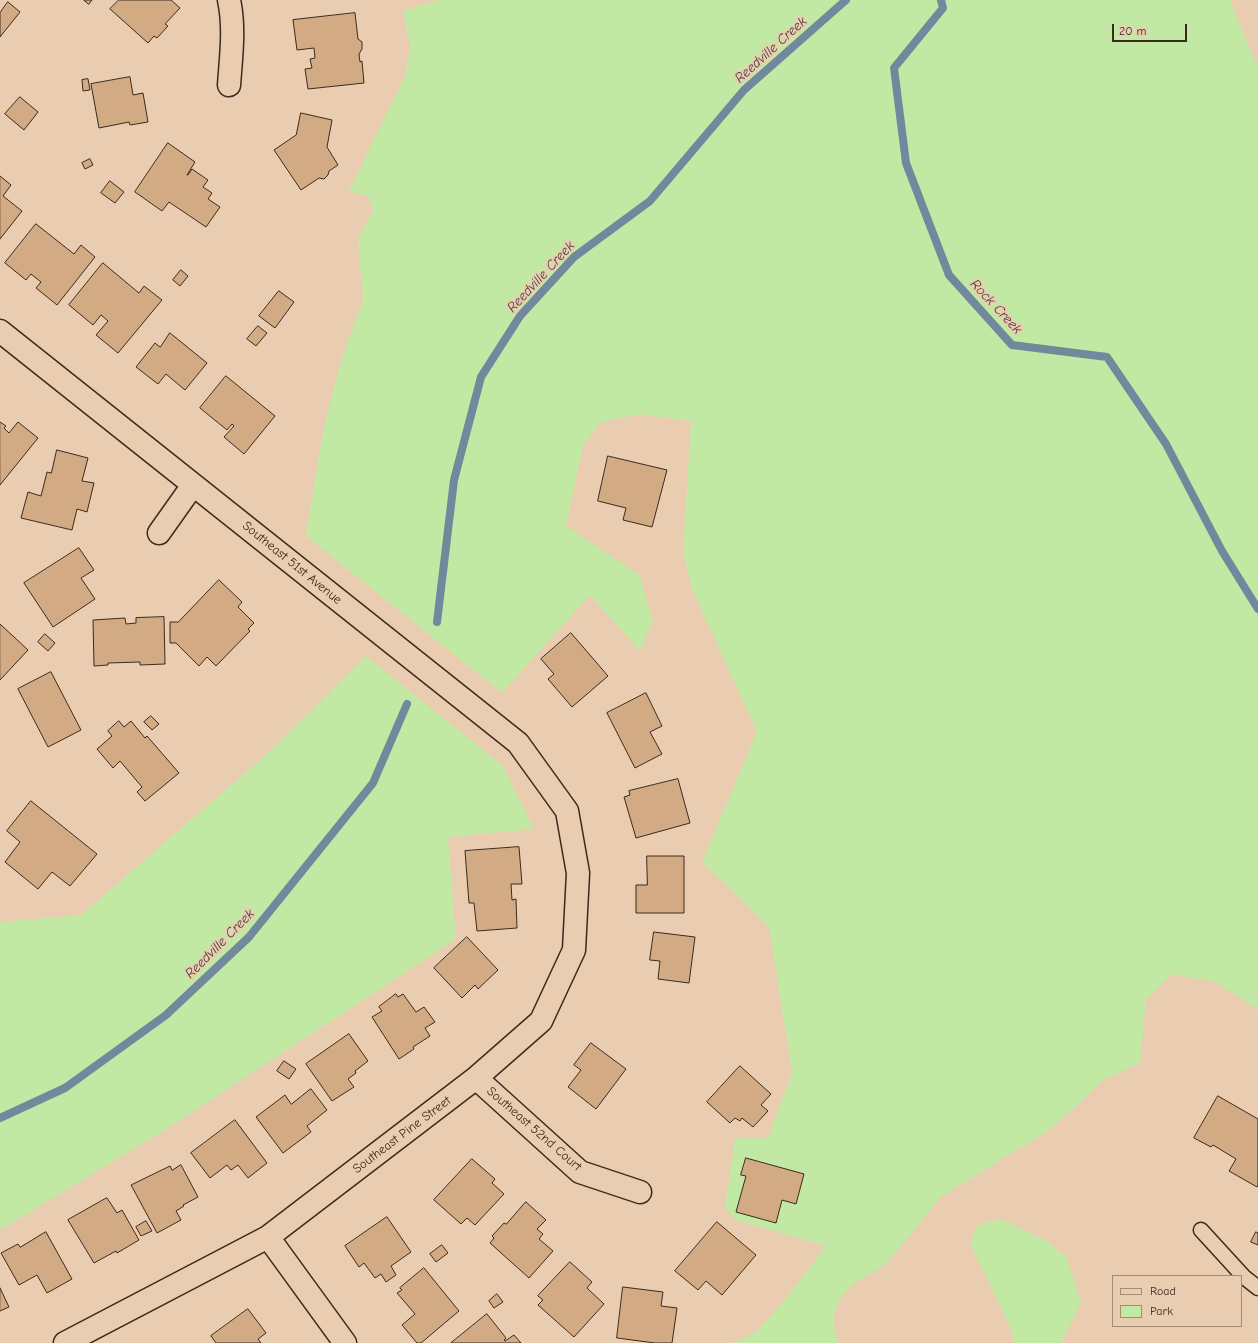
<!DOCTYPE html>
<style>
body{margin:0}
#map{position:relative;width:1258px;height:1343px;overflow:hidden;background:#eacdb1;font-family:"Comic Neue",sans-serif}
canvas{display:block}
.legend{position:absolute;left:1112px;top:1275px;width:130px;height:52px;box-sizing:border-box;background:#eacdb1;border:1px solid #a48c76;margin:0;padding:5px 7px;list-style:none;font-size:12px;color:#3b2a1e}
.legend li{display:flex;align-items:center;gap:8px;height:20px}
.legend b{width:20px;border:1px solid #a48c76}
.scale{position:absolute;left:1112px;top:24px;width:75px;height:18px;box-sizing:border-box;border:2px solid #3b2a1e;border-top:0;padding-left:5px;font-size:12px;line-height:14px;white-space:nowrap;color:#3b2a1e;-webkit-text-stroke:3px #eacdb1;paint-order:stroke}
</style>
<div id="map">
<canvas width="1258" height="1343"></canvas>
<ul class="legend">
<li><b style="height:5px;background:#eacdb1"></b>Road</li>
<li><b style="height:11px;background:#c1e9a4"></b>Park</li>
</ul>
<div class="scale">20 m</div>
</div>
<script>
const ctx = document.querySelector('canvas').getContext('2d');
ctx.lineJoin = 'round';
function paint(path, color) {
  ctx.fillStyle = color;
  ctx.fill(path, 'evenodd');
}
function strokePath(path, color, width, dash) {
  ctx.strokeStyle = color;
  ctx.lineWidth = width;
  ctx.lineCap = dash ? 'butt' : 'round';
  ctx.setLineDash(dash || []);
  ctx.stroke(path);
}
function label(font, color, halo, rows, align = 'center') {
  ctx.font = font + ' "Comic Neue",sans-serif';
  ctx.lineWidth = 4;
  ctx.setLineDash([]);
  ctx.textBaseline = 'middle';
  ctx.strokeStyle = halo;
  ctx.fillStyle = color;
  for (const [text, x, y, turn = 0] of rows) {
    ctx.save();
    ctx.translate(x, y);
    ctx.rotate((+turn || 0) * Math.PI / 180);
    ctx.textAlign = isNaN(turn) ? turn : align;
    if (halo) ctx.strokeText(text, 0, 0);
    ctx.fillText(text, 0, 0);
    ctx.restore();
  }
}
paint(new Path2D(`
 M438 0H1230L1258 69V1010L1216 982 1172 974 1146 999 1140 1063 1105 1079 1052 1128 941 1197 885 1265 853 1284 841 1297 834 1315 835 1336 839 1343H731L740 1341 757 1331 782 1303 826 1246 736 1220 725 1207 735 1138H768L792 1072 769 927 702 862 757 732 693 591 683 552 691 421 639 414 601 422 583 445 566 526 639 575 653 620 640 651 590 595 502 693 306 536 321 443 329 406 342 358 363 300 358 237 373 212 369 197 349 191 405 76 410 46 403 11Z
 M366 656 503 766 534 829 448 837 456 939 168 1128 0 1230V922L81 915 268 753Z
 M1000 1219 1047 1241 1067 1258 1081 1303 1061 1343H1014L1012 1331 970 1243 978 1225Z`), '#c1e9a4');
strokePath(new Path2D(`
 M941 0 943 8 894 68 906 163 949 275 1012 345 1107 357 1166 444 1222 551 1258 609
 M437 622 454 480 481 377 520 316 574 257 650 201 744 90 846 0
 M0 1118 65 1088 166 1015 249 937 373 783 407 704`), '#71889d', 8);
const building = new Path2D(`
 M84 0H92L89 4Z
 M119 0H171L180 8 165 24 168 26 157 38 154 36 148 43 110 9Z
 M8 2 20 12 0 37V13Z
 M355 13 358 39 362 42V49L359 54 360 62 362 61 364 83 308 89 305 69 312 68 310 59 315 58 314 48 297 50 293 20Z
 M130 77 133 95 143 93 148 122 130 125 129 122 99 128 91 84Z
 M88 79 90 90 83 91 82 80Z
 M20 97 38 112 24 130 5 114Z
 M301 113 332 120 327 147 338 165 329 171 328 175 324 179 319 178 301 190 274 150 296 135Z
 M168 143 195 162 187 175H188L192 169 208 180 203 187 212 193 208 199 220 207 206 227 169 202 162 211 135 192Z
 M90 159 93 165 85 169 82 163Z
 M0 176 11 185 3 196 22 211 0 239Z
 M110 181 124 192 115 203 101 193Z
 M36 224 74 254 81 245 95 257 57 305 36 288 41 282 31 274 26 280 5 263Z
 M103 263 139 293 144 286 162 300 118 353 96 335 108 321 101 315 93 325 69 305Z
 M181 270 188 276 180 286 173 280Z
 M279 291 294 302 275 328 259 316Z
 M258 326 267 333 256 346 247 339Z
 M170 333 207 363 185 390 166 374 158 384 136 367 155 343 160 347Z
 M226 376 275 416 244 454 224 437 234 426 232 424 227 430 200 408Z
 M0 422 6 426 4 428 9 433 18 422 38 438 0 485Z
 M57 450 88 458 82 481 94 483 87 512 77 509 72 530 21 518 28 492 41 496 47 472 51 473Z
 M608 456 667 470 652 527 623 520 626 508 598 501Z
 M79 548 94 570 81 578 95 599 53 627 24 583Z
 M219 580 242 602 238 607 254 623 248 629 250 631 216 666 207 657 199 666 176 643H170V622H178Z
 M164 617 165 664 140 665V662L108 663V665L94 666 93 620 125 618 126 624 136 623V618Z
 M0 624 28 650 0 680Z
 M571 633 608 676 572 707 548 679 554 674 541 659Z
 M45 634 55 643 48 651 38 642Z
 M51 672 81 730 48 747 18 689Z
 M646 693 662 726 650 732 662 754 635 768 607 713Z
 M151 716 159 724 152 730 144 722Z
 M119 721 124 727 131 721 145 738 147 736 179 773 145 801 137 792 142 787 120 761 113 768 97 749 112 736 108 731Z
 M678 779 690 823 636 838 624 797 630 795 629 791Z
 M31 801 97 854 70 886 52 872 38 889 5 862 20 842 7 831Z
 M519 847 522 884H511L512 900 516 899 517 928 477 931 474 903H469L465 851Z
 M647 856H684V913H636V885H647Z
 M654 932 695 937 689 983 658 979 660 961 650 960Z
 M467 937 498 970 478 989 475 985 462 998 434 968Z
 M396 994 398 997 403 994 416 1012 424 1007 435 1022 425 1028 430 1036 413 1047 414 1049 399 1059 372 1017 382 1011 379 1007Z
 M349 1034 368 1061 355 1071 356 1073 348 1079 354 1087 332 1101 306 1064Z
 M591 1043 626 1069 596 1109 568 1087 581 1070 574 1065Z
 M284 1061 296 1069 289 1079 277 1071Z
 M740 1066 771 1094 761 1105 768 1111 753 1127 742 1118 740 1121 735 1118 730 1123 707 1102Z
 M311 1089 327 1110 307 1126 311 1132 283 1153 256 1117 285 1095 291 1104Z
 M1218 1096 1258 1119V1185L1257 1187 1229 1171 1236 1159 1213 1145 1211 1147 1194 1138Z
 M235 1120 267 1163 248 1178 238 1165 231 1170 227 1165 210 1178 191 1153Z
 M746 1158 804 1174 796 1204 782 1200 776 1223 736 1212 746 1176 741 1175Z
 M472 1159 495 1179 492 1183 504 1194 475 1225 467 1218 461 1224 434 1200Z
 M181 1165 198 1197 183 1205 184 1206 176 1211 181 1220 157 1233 131 1185 170 1166 172 1170Z
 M107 1198 117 1213 122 1210 139 1240 117 1253 116 1251 94 1263 68 1220Z
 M526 1202 546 1220 537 1229 543 1234 539 1239 553 1251 529 1278 490 1243 494 1238 492 1236 504 1223 506 1224Z
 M387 1217 411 1252 391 1266 396 1275 386 1282 381 1274 375 1278 364 1263 359 1267 345 1246Z
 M146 1221 152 1231 141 1236 136 1227Z
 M717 1222 756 1255 722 1295 706 1281 698 1290 675 1271Z
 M46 1232 72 1279 47 1293 37 1275 19 1285 1 1253 18 1244 20 1247Z
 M1256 1232 1258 1233V1245L1251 1242Z
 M442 1245 448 1253 436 1262 430 1254Z
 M570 1262 592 1282 587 1288 604 1304 574 1337 538 1305 543 1300 538 1296Z
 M424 1268 459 1311 421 1343H417L402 1325 415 1314 397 1293 402 1290 400 1288Z
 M623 1287 663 1292 661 1306 677 1308 672 1343H655L617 1338Z
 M0 1288 9 1307 0 1311Z
 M497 1294 503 1302 494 1308 489 1301Z
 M248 1309 266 1333 258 1339 261 1343H216L211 1336Z
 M487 1314 506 1338 504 1340 505 1341 514 1335 521 1343H451Z`);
paint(building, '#d2aa83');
strokePath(building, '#3b2a1e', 1);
const service = new Path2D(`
 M1201 1230 1244 1277 1258 1288`);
const minor = new Path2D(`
 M229 0C235 28 231 57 229 85
 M0 331 518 743 567 811 578 873 574 950 541 1021 476 1078 268 1237 65 1343
 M159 533 193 485
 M476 1078 580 1172 640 1192
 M268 1237 345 1343`);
strokePath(service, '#3b2a1e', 17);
strokePath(minor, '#3b2a1e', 25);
strokePath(service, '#eacdb1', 14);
strokePath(minor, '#eacdb1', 22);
label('13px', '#3b2a1e', '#eacdb1', [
 ["Southeast 51st Avenue",292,563,39],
 ["Southeast 52nd Court",534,1129,41],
 ["Southeast Pine Street",402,1135,-37]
]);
label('italic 14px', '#48413e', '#eacdb1', [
 ["Reedville Creek",771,50,-42],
 ["Reedville Creek",541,277,-47],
 ["Rock Creek",996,307,47],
 ["Reedville Creek",220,944,-45]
]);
</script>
